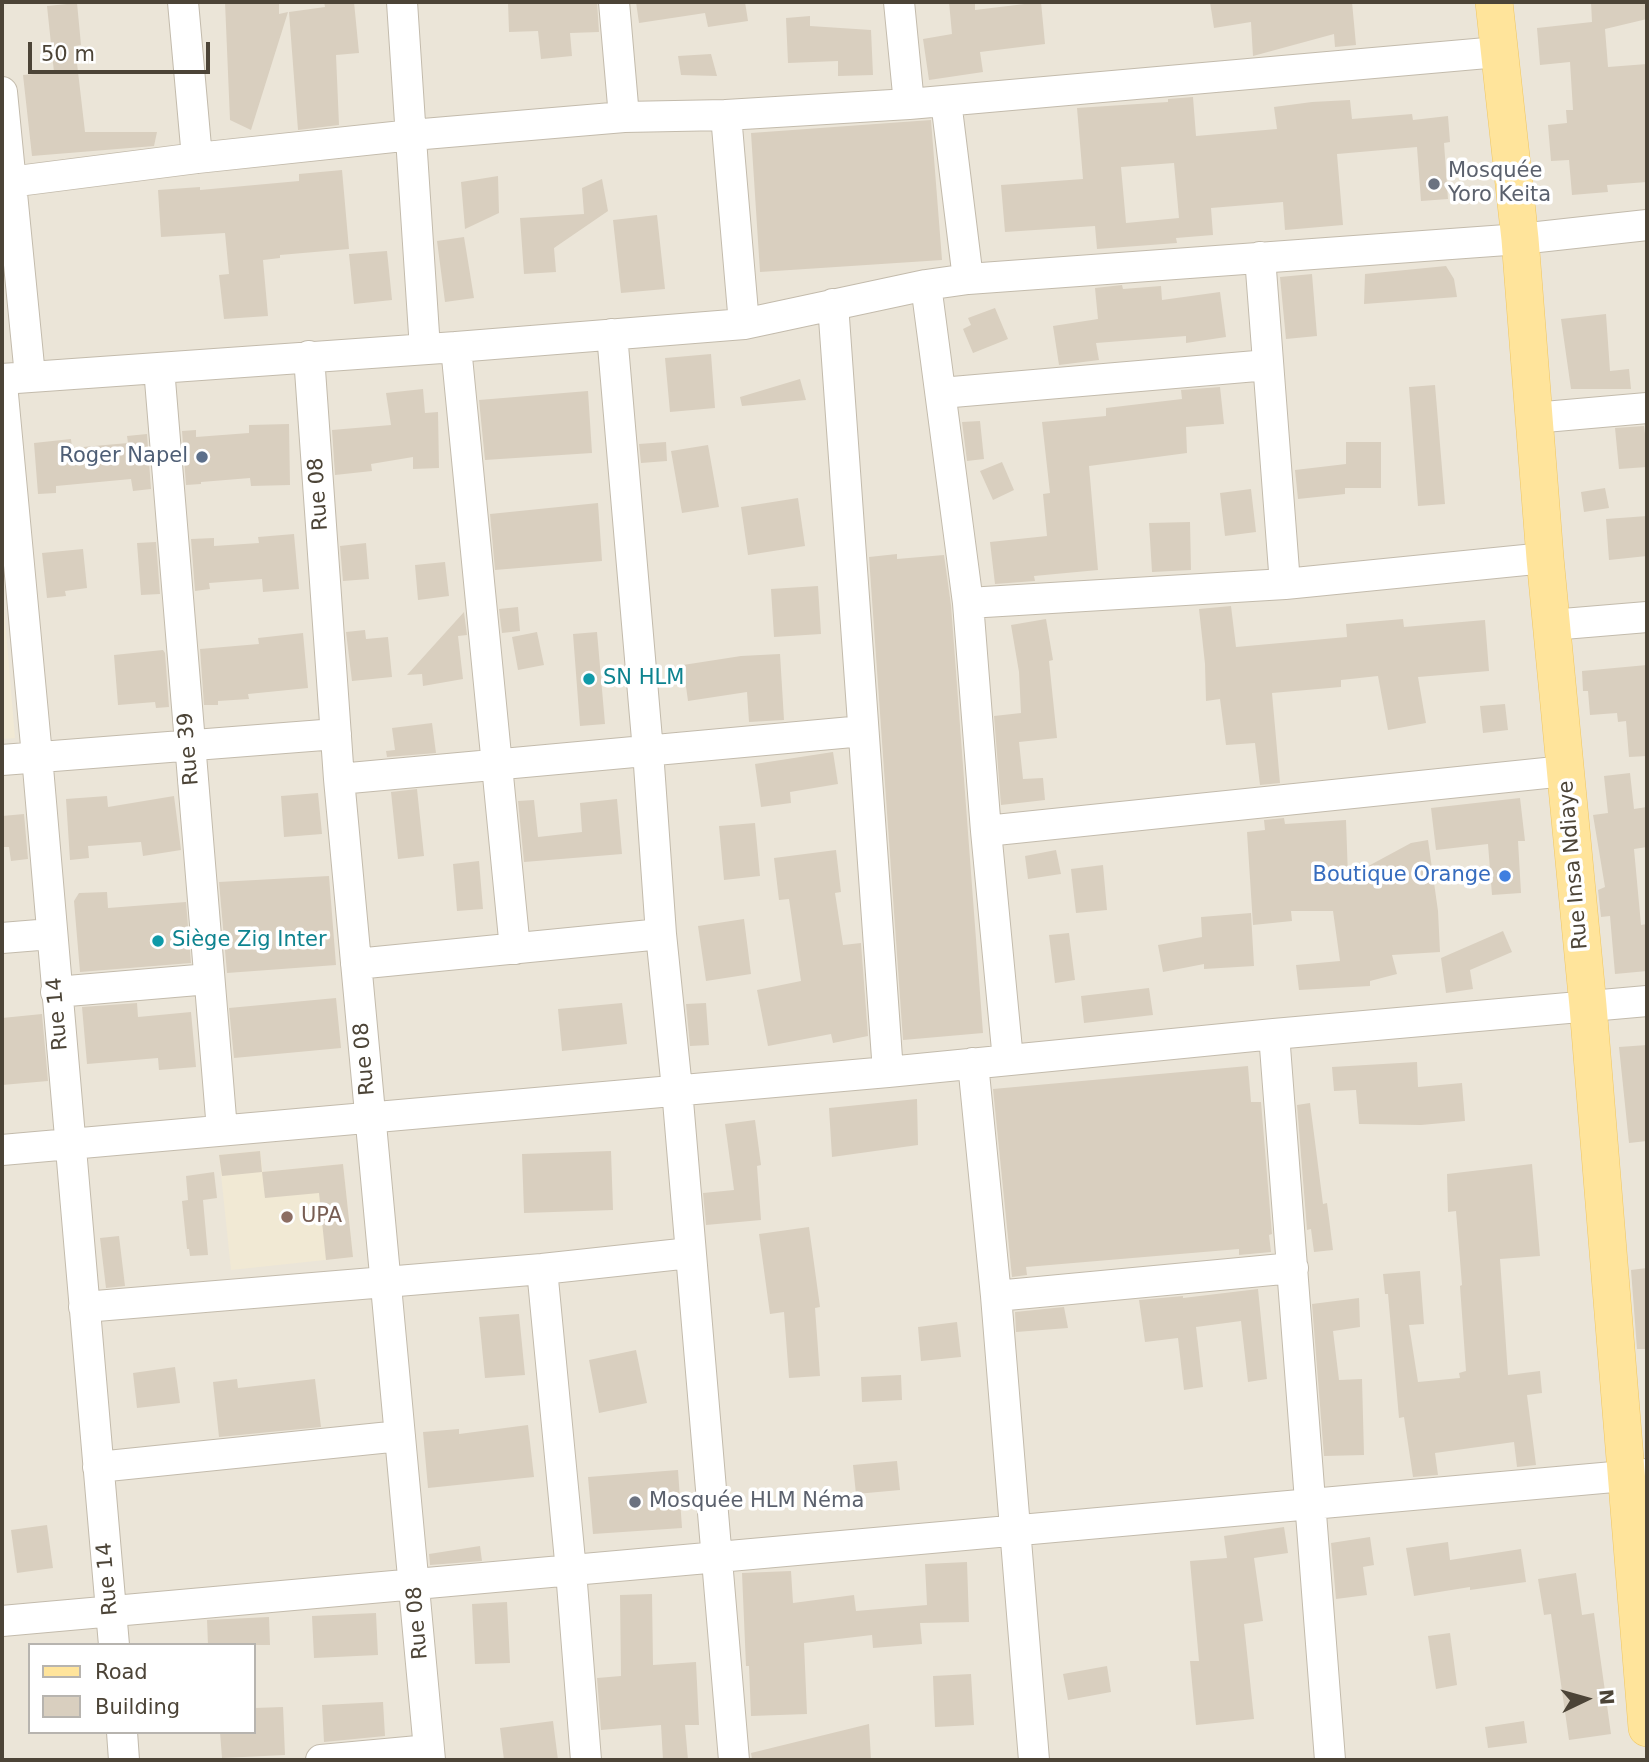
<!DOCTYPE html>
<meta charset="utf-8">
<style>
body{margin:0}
#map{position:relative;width:1649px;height:1762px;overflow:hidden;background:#f6f3eb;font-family:"DejaVu Sans",sans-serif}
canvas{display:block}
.frame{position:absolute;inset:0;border:4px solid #4c4437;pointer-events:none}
.legend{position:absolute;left:28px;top:1643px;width:228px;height:91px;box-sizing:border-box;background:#fff;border:2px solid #b7b4af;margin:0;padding:9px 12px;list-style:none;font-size:21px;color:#4c4437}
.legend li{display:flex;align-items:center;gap:14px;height:35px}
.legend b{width:35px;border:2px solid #b7b4af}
.north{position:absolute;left:1551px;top:1664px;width:70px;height:70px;-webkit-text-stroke:5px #fff;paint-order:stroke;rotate:85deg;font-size:19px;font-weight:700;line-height:28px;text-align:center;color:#4c4437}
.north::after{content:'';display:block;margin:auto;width:24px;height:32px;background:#4c4437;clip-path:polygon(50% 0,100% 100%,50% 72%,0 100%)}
.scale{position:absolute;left:28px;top:42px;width:182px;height:32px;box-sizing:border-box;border:4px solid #4c4437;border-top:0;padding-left:9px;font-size:21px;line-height:24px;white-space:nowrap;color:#4c4437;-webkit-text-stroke:5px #fff;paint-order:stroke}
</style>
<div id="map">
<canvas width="1649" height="1762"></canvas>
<div class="frame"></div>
<ul class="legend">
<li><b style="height:9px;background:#ffe49b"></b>Road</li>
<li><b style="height:19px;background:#d9cfbf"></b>Building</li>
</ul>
<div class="north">N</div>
<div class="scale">50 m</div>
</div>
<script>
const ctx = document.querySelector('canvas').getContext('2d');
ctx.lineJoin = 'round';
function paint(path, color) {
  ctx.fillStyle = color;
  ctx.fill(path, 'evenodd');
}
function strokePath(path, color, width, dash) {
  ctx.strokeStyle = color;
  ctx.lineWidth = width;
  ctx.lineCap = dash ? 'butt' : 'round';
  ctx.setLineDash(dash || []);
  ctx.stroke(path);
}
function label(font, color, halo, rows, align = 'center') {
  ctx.font = font + ' "DejaVu Sans",sans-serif';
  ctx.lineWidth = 7;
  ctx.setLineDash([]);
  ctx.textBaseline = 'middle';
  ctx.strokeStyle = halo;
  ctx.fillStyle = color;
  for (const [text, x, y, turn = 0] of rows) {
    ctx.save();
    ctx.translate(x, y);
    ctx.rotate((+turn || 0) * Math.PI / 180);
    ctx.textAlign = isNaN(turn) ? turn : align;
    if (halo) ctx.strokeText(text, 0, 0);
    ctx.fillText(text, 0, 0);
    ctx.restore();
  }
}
paint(new Path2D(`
 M2 2H1647V1760H2ZM30 1645H254V1732H30Z`), '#ebe5d8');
paint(new Path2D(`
 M2 583 15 738 2 739Z
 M260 1151 263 1172 343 1164 353 1257 231 1270 219 1155Z`), '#f1e9d4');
paint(new Path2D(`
 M225 2H279V14L288 12 251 130 230 120Z
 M324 2H354L359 53 336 55 339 125 298 130 289 12 325 7Z
 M508 2H597L599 32 570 33 572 56 541 59 538 31 509 32Z
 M636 2H745L748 21 708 27 705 13 639 23Z
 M949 2H975V10L1041 2 1045 44 980 52 983 72 929 80 923 39 952 34Z
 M1210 2H1352L1356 45 1335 47 1334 34 1253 56 1251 22 1214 28Z
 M1591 2H1647V19L1605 29 1608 67 1647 64V182L1607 185 1608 192 1572 195 1569 160 1551 161 1548 125 1567 123 1566 110H1573L1570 62 1540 65 1537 28 1592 22Z
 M77 3 81 45 75 46 85 132H157L154 146 32 156 23 75 54 72 47 6Z
 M810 16V26L871 30 873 75 838 76V61L788 63 786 18Z
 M711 54 717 76 681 75 678 56Z
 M1193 97 1196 136 1277 129 1274 107 1312 102 1350 100 1352 119 1412 114 1413 120 1448 116 1450 142 1444 143 1448 199 1421 201 1417 147 1337 154 1343 225 1285 230 1283 202 1211 208 1213 235 1176 238 1177 243 1097 249 1095 226 1005 232 1001 185 1083 179 1077 108 1168 102V99ZM1174 163 1179 218 1126 223 1121 167Z
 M931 120 942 260 760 272 751 133Z
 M342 170 349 249 280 255V258L263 260 268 316 224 319 219 275 229 274 225 233 161 237 158 190 200 187V190L299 181V174Z
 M498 176 499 213 465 229 461 182Z
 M602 179 608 211 554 248 556 272 524 274 520 218 584 214 582 188Z
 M657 215 665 289 621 293 613 220Z
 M464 237 474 298 445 302 437 241Z
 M387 251 392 300 354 304 349 254Z
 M1446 266 1454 279 1457 297 1364 304 1365 274Z
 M1312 274 1317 336 1286 339 1280 277Z
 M1122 285 1123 289 1161 286 1162 300 1220 292 1226 337 1186 343V336L1096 343 1099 360 1059 365 1053 326 1098 319 1095 288Z
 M995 308 1008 339 973 353 963 329 971 325 968 318Z
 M1606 314 1610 371 1629 369 1631 389H1571L1561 319Z
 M711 354 715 408 670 412 665 358Z
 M800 379 806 400 742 406 740 397Z
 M1435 385 1445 504 1418 506 1409 387Z
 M1220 387 1224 424 1186 427 1187 453 1089 466 1098 570 1034 576 1035 581 995 584 990 542 1047 536 1043 494 1050 493 1042 422 1106 416V408L1182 399 1181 390Z
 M423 389 425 413 438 412 439 468 413 469V457L371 464 372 471 335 475 332 430 391 425 386 393Z
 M588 391 592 453 485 460 479 400Z
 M980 421 984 459 967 461 962 422Z
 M289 424 290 485 251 486 250 478 201 482V484L186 485 182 431 196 430V437L249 433V425Z
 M1644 426 1645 434 1647 433V467L1619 469 1615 428Z
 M147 434 151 489 133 491 131 479 56 486V493L38 494 34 443 71 439 72 448 128 443 127 436Z
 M666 442 667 461 641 463 639 444Z
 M1346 442H1381V488H1345V494L1298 499 1295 470 1346 464Z
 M708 445 719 507 682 513 671 451Z
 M1002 462 1014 490 993 500 980 471Z
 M1605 488 1609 508 1584 512 1581 492Z
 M1251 489 1256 532 1225 536 1220 493Z
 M798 498 805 546 748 555 741 507Z
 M598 503 602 561 495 570 490 514Z
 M1647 516V556L1609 560 1606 519Z
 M1190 522 1191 570 1152 572 1149 523Z
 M294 534 299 589 263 592 262 579 209 583 210 589 195 591 191 539 214 538V546L259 543 258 537Z
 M156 542 160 594 141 595 137 543Z
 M366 543 369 579 343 581 340 546Z
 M83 549 87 588 65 591 66 596 47 598 42 553Z
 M897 554V559L944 555 951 605 983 1033 903 1040 869 557Z
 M445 562 449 596 418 600 415 565Z
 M818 586 821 634 774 637 771 589Z
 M1231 606 1236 647 1347 637 1346 624 1403 619 1404 627 1485 620 1489 671 1418 677 1426 723 1388 730 1378 676 1341 680V687L1272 693 1280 783 1260 785 1255 743 1226 745 1220 699 1206 701 1205 664 1199 609Z
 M518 607 520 631 502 633 499 609Z
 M464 612 467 635 458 636 463 679 423 686 422 674 407 675Z
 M1046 619 1053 660 1049 661 1057 738 1019 742 1023 779 1043 778 1045 800 1001 805 994 716 1021 713 1019 672 1011 625Z
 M365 630 366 639 388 637 392 677 352 681 346 632Z
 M537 632 544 665 518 670 512 637Z
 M597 632 605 724 580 726 573 634Z
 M303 633 308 688 248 694 249 699 218 701V705H204L200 649 259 644 258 638Z
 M163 650 165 653 169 707 156 708 155 702 118 705 114 655Z
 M780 654 784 720 749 722 747 692 688 701 683 665 741 656Z
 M1647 665V756L1629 757 1626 721 1618 722 1617 713 1590 715 1588 691H1583L1582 671Z
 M1505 704 1508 730 1483 733 1480 706Z
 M432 723 436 753 387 757 386 751 395 750 392 728Z
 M833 752 838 784 790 792 791 803 761 807 755 764Z
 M1630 773 1634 809 1647 807V847L1634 849 1641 925 1647 924V971L1615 974 1610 916 1601 917 1598 890 1605 887 1593 815 1608 813 1604 776Z
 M417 789 424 856 398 859 391 792Z
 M318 793 322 834 284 837 281 796Z
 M107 796 108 807 174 796 181 850 143 856 141 842 88 846 89 858 70 860 66 799Z
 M1520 798 1525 841H1518L1521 893 1492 895 1488 844 1436 850 1431 808Z
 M617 799 622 854 524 862 518 801 534 800 538 837 582 832 580 803Z
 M24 814 28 859 11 861 9 847H2V816Z
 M1284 818 1285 824 1346 820 1348 877 1411 843 1428 840 1438 911 1440 952 1392 955 1397 974 1370 981V986L1299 990 1296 965 1340 961 1333 911H1291L1292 921 1253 925 1247 832 1265 830 1264 820Z
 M755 823 760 876 724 880 719 826Z
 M836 850 841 892 835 893 843 945 861 943 868 1036 833 1043 831 1034 768 1046 757 990 801 981 789 899 779 900 774 858Z
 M1056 850 1061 874 1028 879 1025 856Z
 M479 861 483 909 457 911 453 864Z
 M1103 865 1107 910 1076 913 1071 869Z
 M329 876 336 965 227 973 219 882Z
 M107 892 108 908 186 902 191 963 80 972 74 901 79 893Z
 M1251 913 1254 966 1204 969V964L1163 972 1158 945 1202 937 1201 917Z
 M744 919 751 974 706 981 698 926Z
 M1503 931 1512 952 1470 970 1473 989 1446 993 1441 958Z
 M1069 933 1075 980 1055 983 1049 935Z
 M1149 988 1153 1015 1084 1023 1081 996Z
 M336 998 341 1048 234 1058 229 1008Z
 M137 1003 138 1017 191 1012 196 1067 159 1070 158 1058 87 1064 82 1007Z
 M622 1003 627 1044 562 1051 558 1009Z
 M706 1003 709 1045 690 1046 686 1004Z
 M42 1014 48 1081 2 1085V1018Z
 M1647 1045V1141L1629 1143 1619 1047Z
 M1417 1062 1418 1087 1462 1083 1465 1121 1421 1125 1359 1124 1356 1090 1334 1091 1332 1067Z
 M1248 1066 1251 1102H1261L1272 1234 1269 1235 1271 1252 1239 1255V1249L1026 1267 1027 1275 1012 1277 993 1089Z
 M917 1099 918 1145 832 1157 829 1108Z
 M1310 1103 1323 1204 1327 1203 1333 1250 1314 1252 1311 1229 1307 1230 1297 1105Z
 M755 1120 761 1165 757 1166 761 1220 706 1225 703 1193 734 1190 725 1124Z
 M260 1151 262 1172 222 1176 219 1155Z
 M611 1151 613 1210 524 1213 522 1154Z
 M343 1164 353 1257 326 1260 319 1193 265 1198 262 1172Z
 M1532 1164 1540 1256 1500 1259 1508 1375 1540 1371 1542 1393 1527 1395 1536 1465 1517 1467 1514 1442 1435 1453 1438 1475 1413 1477 1404 1417 1399 1418 1388 1294H1385L1383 1274 1420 1271 1424 1324 1409 1325 1418 1382 1460 1378 1459 1373 1466 1371 1460 1286 1462 1285 1456 1211 1448 1212 1447 1174Z
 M214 1172 217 1198 203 1200 208 1255 190 1256 189 1249H187L182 1201 188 1200 186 1176Z
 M809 1227 820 1307 815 1308 820 1376 789 1378 784 1312 770 1314 759 1234Z
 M119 1236 125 1286 106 1288 100 1238Z
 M1647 1268V1349H1637L1631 1270Z
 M1258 1289 1267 1379 1248 1382 1241 1321 1196 1327 1203 1387 1184 1390 1178 1338 1145 1342 1139 1300 1183 1296V1298Z
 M1359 1298 1360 1327 1333 1331 1339 1380 1362 1379 1364 1455 1324 1456 1312 1304Z
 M1064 1307 1068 1328 1016 1332 1015 1312Z
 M519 1314 525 1375 485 1378 479 1317Z
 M957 1322 961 1357 921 1361 918 1327Z
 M636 1350 647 1403 599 1413 589 1360Z
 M175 1367 180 1403 137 1408 133 1373Z
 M901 1375 902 1400 862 1402 861 1377Z
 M237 1379 238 1388 315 1379 321 1427 219 1437 213 1382Z
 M528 1425 534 1477 428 1488 423 1432 459 1429V1434Z
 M897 1461 900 1490 856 1494 853 1465Z
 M678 1470 682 1528 593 1534 588 1477Z
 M47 1525 53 1568 17 1573 11 1530Z
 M1284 1527 1288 1553 1254 1558 1263 1621 1244 1624 1254 1719 1196 1725 1190 1661H1199L1190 1561 1227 1558 1224 1536Z
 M1370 1537 1374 1565 1363 1567 1367 1595 1336 1599 1331 1543Z
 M1448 1542 1450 1560 1521 1549 1526 1582 1470 1590V1587L1414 1596 1406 1548Z
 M480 1546 482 1561 430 1565 429 1554Z
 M967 1562 969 1622 920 1623 922 1644 873 1648 872 1635 804 1643 807 1714 751 1716 749 1666H746L742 1573 791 1571 793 1603 854 1595 856 1611 927 1605 925 1564Z
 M1576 1573 1582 1615 1594 1613 1611 1734 1569 1740 1551 1614 1544 1615 1538 1579Z
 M652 1594 653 1665 696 1662 699 1725H685L688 1760H663L661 1725 601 1730 597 1678 621 1676 620 1595Z
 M507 1602 510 1663 475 1664 472 1604Z
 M376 1613 378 1655 314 1658 312 1616Z
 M269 1617 270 1645H208L207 1620Z
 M1450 1633 1457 1685 1436 1689 1428 1636Z
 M1107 1666 1111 1692 1068 1700 1063 1674Z
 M971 1674 974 1725 935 1727 933 1676Z
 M383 1702 385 1736 324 1742 322 1705Z
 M283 1707 285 1755 222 1758 220 1732H254V1708Z
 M553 1721 558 1760H504L500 1728Z
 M1524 1721 1527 1743 1488 1748 1485 1727Z
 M869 1724 871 1760H752L751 1753Z`), '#d9cfbf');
const minor = new Path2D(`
 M183 2 197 158
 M402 2 425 349
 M614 2 624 117
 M899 2 909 104
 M2 92 30 376
 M946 101 968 279
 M726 115 744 324
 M2 183 197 158 412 135 624 117 726 115 909 104 1498 52
 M1260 257 1285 584
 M926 285 968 603 986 831 1008 1060
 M833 304 888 1072
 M612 334 648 751 661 934 677 1089 734 1760
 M456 347 515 949
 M309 356 339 779 430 1760
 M159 368 222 1130
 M2 379 456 347 744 324 926 285 968 279 1520 239 1647 225
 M2 384 37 756 114 1645
 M941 393 1268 365
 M1533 418 1647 408
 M968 603 1285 584 1545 558
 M1551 625 1647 617
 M2 760 336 734
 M339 779 863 731
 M986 831 1565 771
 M2 938 51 934
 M356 964 661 934
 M56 992 209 979
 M1274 1034 1330 1760
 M973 1063 996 1296 1034 1760
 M2 1150 888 1072 1274 1034 1647 1001
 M542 1269 571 1571 586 1760
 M996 1296 1293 1268
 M84 1307 542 1269 690 1253
 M98 1467 400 1436
 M2 1621 1647 1474
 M122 1732 124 1760
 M321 1760 429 1750`);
const major = new Path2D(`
 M1494 2 1520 239 1545 558 1588 1006 1647 1728`);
strokePath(minor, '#c3bbac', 32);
strokePath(major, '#efc661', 38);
strokePath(minor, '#fff', 30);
strokePath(major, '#ffe49b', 37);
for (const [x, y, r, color] of [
 [1434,184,7,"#6b7280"],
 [202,457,7,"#5c6f8a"],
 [589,679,7,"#0f9aa8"],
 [1505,876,7,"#3f7fe0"],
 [158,941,7,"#0f9aa8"],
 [287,1217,7,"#8d6e63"],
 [635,1502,7,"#6b7280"]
]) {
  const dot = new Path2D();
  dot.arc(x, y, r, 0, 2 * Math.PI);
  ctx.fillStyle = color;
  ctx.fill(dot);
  strokePath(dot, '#fff', 2.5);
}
label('21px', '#5b616d', '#fff', [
 ["Mosquée",1448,172],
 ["Yoro Keita",1448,196],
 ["Mosquée HLM Néma",649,1502]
], 'left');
label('21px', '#4e5e75', '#fff', [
 ["Roger Napel",188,457]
], 'right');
label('21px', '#4c4437', '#fff', [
 ["Rue 08",319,494,-94],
 ["Rue 39",189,749,-95],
 ["Rue Insa Ndiaye",1574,865,-95],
 ["Rue 14",58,1014,-95],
 ["Rue 08",365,1059,-95],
 ["Rue 14",108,1579,-95],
 ["Rue 08",418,1623,-95]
]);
label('21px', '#0d838f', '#fff', [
 ["SN HLM",603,679],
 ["Siège Zig Inter",172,941]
], 'left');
label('21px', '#366cbe', '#fff', [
 ["Boutique Orange",1491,876]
], 'right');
label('21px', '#785e54', '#fff', [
 ["UPA",301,1217]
], 'left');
</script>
